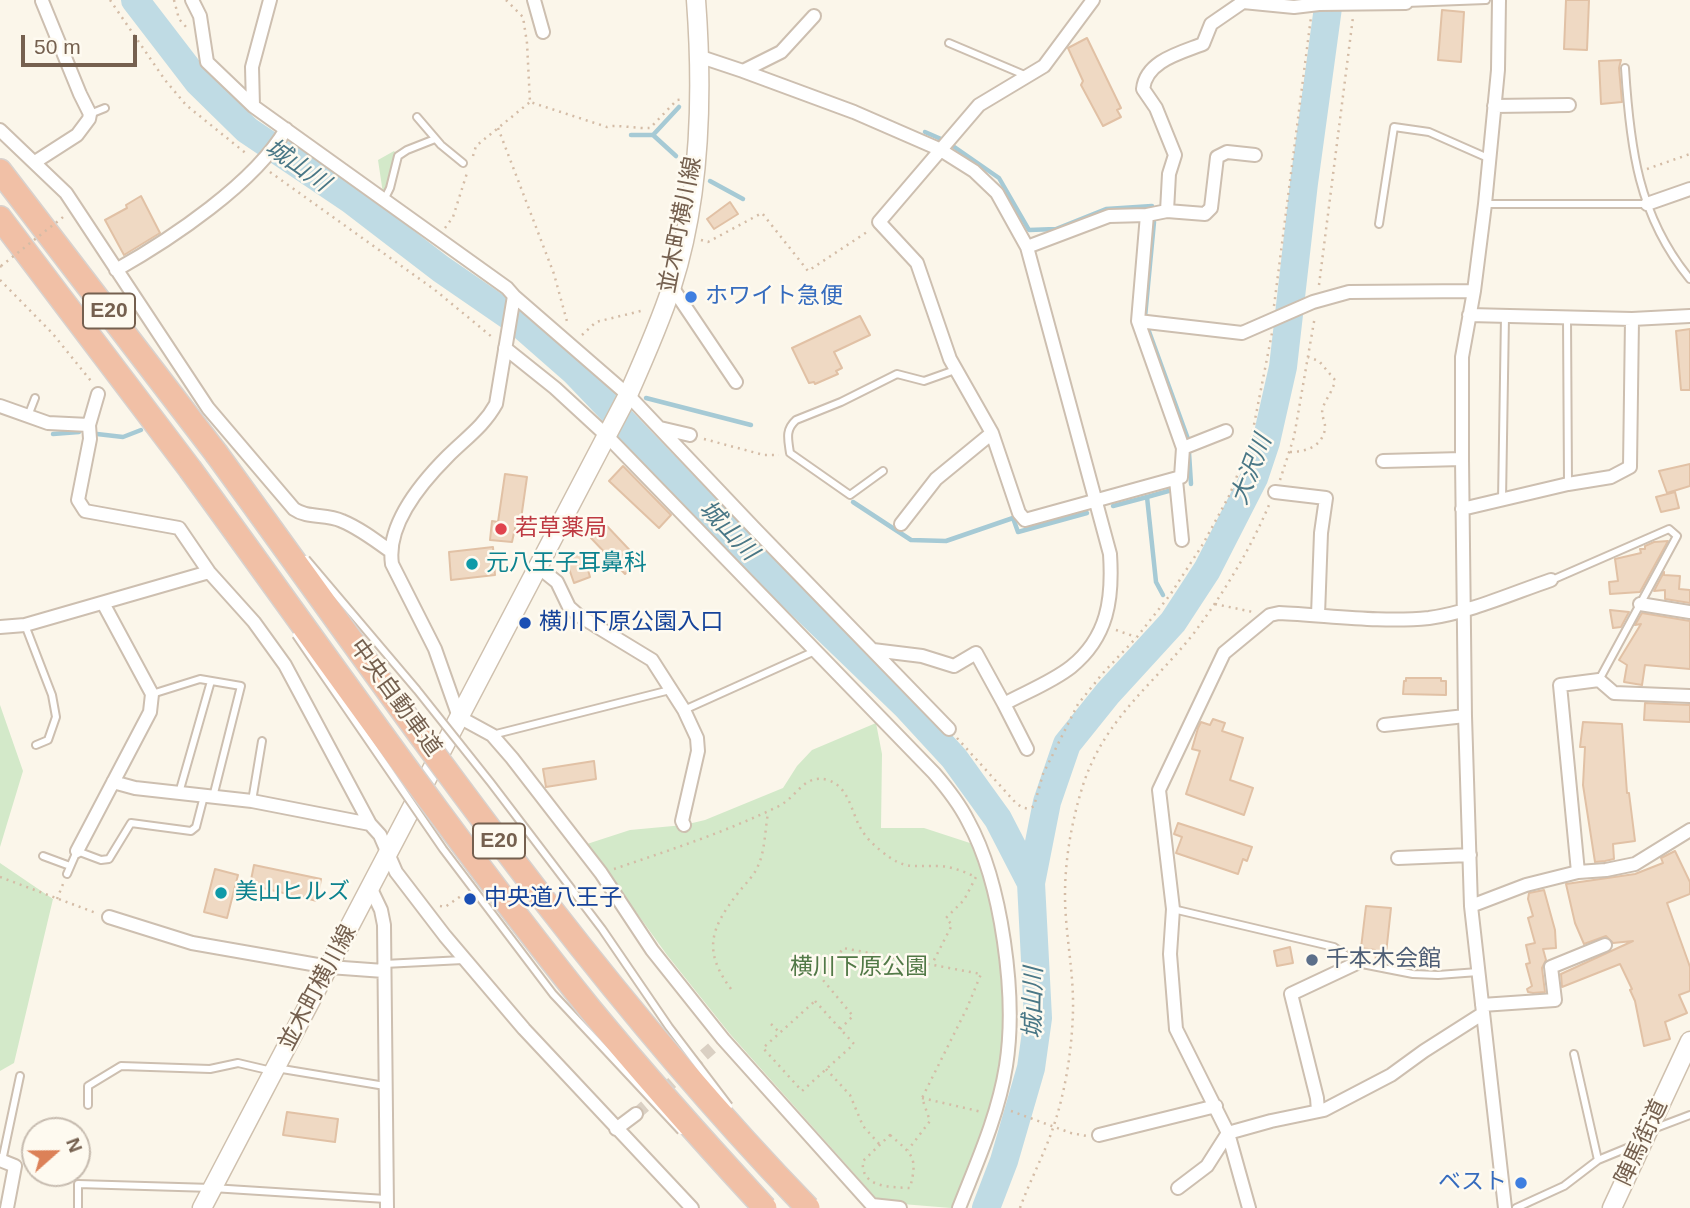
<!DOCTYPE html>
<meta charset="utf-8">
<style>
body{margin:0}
#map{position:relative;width:1690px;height:1208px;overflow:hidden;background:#fbf6ea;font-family:Helvetica,sans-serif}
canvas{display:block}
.north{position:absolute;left:21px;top:1117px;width:70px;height:70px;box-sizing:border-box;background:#fefaf0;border:2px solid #c7bcb0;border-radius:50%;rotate:69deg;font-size:19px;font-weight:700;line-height:28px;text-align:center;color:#75604f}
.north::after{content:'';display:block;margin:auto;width:24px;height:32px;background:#dc8158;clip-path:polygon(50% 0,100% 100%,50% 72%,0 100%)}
.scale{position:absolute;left:21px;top:35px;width:116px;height:32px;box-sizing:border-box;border:4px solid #75604f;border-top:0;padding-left:9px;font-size:21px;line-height:24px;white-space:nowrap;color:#75604f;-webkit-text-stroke:5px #fefaf0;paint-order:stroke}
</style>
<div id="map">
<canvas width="1690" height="1208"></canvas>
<div class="north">N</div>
<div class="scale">50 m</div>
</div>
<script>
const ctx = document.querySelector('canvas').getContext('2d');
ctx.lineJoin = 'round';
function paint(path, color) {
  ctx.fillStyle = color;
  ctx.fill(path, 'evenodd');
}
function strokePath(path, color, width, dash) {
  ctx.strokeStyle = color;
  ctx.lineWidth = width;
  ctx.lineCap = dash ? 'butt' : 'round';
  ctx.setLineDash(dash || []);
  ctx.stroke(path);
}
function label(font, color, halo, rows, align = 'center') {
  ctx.font = font + ' Helvetica,"Noto Sans JP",sans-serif';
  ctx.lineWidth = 5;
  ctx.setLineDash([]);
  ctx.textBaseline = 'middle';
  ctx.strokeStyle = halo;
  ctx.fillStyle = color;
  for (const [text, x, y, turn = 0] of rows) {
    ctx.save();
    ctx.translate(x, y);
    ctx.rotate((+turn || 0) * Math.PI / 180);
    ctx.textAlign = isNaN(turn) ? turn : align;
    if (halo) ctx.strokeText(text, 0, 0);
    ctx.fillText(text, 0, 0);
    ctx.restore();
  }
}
paint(new Path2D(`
 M394 151 398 156 384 200 378 160Z
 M0 705 23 771 0 847Z
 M876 723 882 754 881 828H924L973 844C1003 931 1015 1023 989 1113 979 1146 965 1177 951 1208L890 1203 876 1198 730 1034 667 955 587 844 630 830 684 825 705 820 783 788 797 766 812 750Z
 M0 863 53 899 14 1063 0 1071Z`), '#d3e9c9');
strokePath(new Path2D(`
 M925 132 941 139
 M631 135H653
 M950 144 999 178 1029 230 1056 229 1106 209 1152 206
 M676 156 653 135 679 107
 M710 181 743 199
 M1145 317 1154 222
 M1147 326 1188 439
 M646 398 751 425
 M53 434 79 432
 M97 434 123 437 141 430
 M1189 453 1191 484
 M1147 497 1172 490
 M853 502 911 540 946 541 1013 518 1018 532 1087 513
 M1113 506 1147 497 1156 582 1163 595
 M1171 607 1177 617`), '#a6cad5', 4.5);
strokePath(new Path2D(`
 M135 0 198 82 247 130 351 200 441 269 518 322 575 372 764 569 907 707 954 758 998 819 1031 883 1038 1018 1031 1068 1004 1161 986 1208
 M1031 883 1047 802 1067 744 1108 693 1173 622 1207 570 1254 478 1266 442 1283 367 1304 183 1329 0`), '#bfdbe4', 28);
const building = new Path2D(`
 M1566 0H1589L1587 50 1564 49Z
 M1442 10 1464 12 1461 62 1438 60Z
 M1087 38 1121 108 1117 110 1121 117 1103 126 1081 85 1083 81 1068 48Z
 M1621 60 1619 68 1622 102 1601 104 1599 61Z
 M141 196 160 233 124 255 105 220 127 208 126 205Z
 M730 202 738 214 714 229 707 219Z
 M860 316 870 335 834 352 842 368 836 371 838 374 815 384 814 382 809 383 792 348Z
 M1690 329V390H1681L1676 331Z
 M1690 464V486L1667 493 1659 471Z
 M623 466 671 515 659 528 609 481Z
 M505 474 527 477 521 519H517L512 542 490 540 492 521 498 522Z
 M1675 492 1679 508 1661 512 1656 497Z
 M605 524 639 560 625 574 591 538Z
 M1668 541 1640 592 1610 594 1609 582 1618 581 1615 559 1641 553 1640 549H1645V546L1654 542Z
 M493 547 495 575 451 580 449 552Z
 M583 553 590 577 574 583 565 557Z
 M1664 572V575L1680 576 1679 589 1690 590V603L1665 599V590L1654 591Z
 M1610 610 1629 612 1621 627 1613 628Z
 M1642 613 1690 621V669L1645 665 1642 685 1624 682 1627 665 1619 660 1641 624 1635 625Z
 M1406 678H1441V681H1446V695L1403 694 1404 681H1406Z
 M1645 703 1690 705V722L1644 720Z
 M1213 719 1225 723 1222 731 1243 738 1230 780 1253 788 1244 815 1186 794 1200 751 1192 749 1198 728 1201 722 1210 725Z
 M1583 722 1622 724 1627 793H1629L1635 841 1613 844 1614 859 1605 861 1595 862 1583 785 1585 747H1580Z
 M594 761 596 779 546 787 543 769Z
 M1178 823 1252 847 1247 861 1243 859 1238 874 1176 853 1182 837 1174 834Z
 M1675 851 1690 882V894L1667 903 1690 967V991L1679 995 1687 1013 1665 1022 1670 1039 1644 1046 1635 1001 1630 990 1632 989 1620 964 1562 987 1561 974 1633 941 1613 943 1606 936 1584 944 1575 923 1566 884 1635 874 1663 863 1661 858Z
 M254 865 321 879 317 901 250 885Z
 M215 869 238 875 227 918 204 912Z
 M1544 890 1555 930 1556 948 1543 949 1546 960 1542 968 1545 992 1533 993 1528 992 1527 989 1532 986 1526 964 1530 963 1526 945 1535 943 1528 918 1533 916 1528 899 1529 893Z
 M1366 906 1391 908 1385 963 1376 961 1375 950 1361 948Z
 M1290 947 1293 963 1277 966 1274 951Z
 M287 1112 338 1119 335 1142 283 1135Z`);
paint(building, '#efd9c3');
strokePath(building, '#e1c1a5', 2);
strokePath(new Path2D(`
 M636 1114 712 1048`), '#dad0c3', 12, [12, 6]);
const lane = new Path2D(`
 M1406 3 1486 0
 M949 43 1027 76
 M1625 68C1630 147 1638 216 1690 279
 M90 114 105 108
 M417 117 441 145 463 163
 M384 200 390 188 398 156 407 150 435 139
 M1485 204H1647
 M1379 224 1394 127 1429 132 1488 158
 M1567 318 1568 484
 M28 416 35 398
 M883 471 850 495 790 453C788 439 785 430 796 420L841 402 897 374 924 381 955 370
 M1502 500 1505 316
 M1552 580 1669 529 1677 536 1599 680
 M25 625 52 695 56 717 48 740 36 745
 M152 694 200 679 241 686 213 797
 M684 710 815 651
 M492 735 670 690
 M179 793 211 681
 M252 801 262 741
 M43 856 70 866
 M67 874 77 851 101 860 109 859 131 823 191 831 196 827 204 796
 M1173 909 1334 947 1357 963 1413 974 1438 975 1478 972
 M384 964 463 960
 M1574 1054 1598 1160
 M276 1068 385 1086
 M88 1105V1086L121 1066 210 1069 238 1063 272 1071
 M1653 1129 1690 1115
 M2 1161 20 1076
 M78 1208V1184L212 1188 386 1199
 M1516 1208 1564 1186 1598 1160 1637 1144`);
const street = new Path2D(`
 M192 0 200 16 207 62 253 106 507 288 514 296 496 404C484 426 465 439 448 456 422 482 386 524 392 564L435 649 459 717 492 735 512 758 601 873 652 950 723 1039 872 1205 900 1208
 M534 0 543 32
 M1499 0 1498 70 1485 204 1474 291 1462 357V459L1465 716 1471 906 1505 1208
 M1243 2 1294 7 1319 4 1406 3
 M701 57 743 71 854 112 939 149 974 171 997 193 1027 247 1110 554C1113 599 1108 637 1071 667 1052 682 1026 692 1004 704L976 653 954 666 922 656 873 650
 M743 71 781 52 814 16
 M253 106 252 67 270 0
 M1494 106 1569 105
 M0 130 66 193 208 408 294 509C308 519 326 513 342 521 359 528 375 540 390 551
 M35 162 77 135 89 119 90 114 80 94 42 1
 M1647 204 1690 189
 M1167 211 1169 174 1175 155 1156 108 1143 89C1146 61 1180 53 1203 44L1211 24 1243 2 1242 0
 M1147 215 1167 211 1205 214 1211 208 1217 157 1227 152 1255 155
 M1027 247 1109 216 1147 215 1138 321 1183 448 1181 477 1025 520 1019 513 992 433 950 359 917 263 879 222 979 105 1044 66 1093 0
 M116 270C171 239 255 183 286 129
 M672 287 736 382
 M514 296 628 395 754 528 949 729
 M1469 315 1632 319 1690 316
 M1138 321 1242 333 1313 302 1349 292 1474 291
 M505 348 555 388 606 435 934 773C947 788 959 803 968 821 1002 883 1017 997 1006 1066 998 1116 977 1162 959 1208
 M0 406 48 423 89 425 90 439 78 500 85 511 179 528 209 572 254 622 285 665 370 824 380 835 396 872 445 936 524 1029 692 1208
 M89 425 98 394
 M660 428 690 435
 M1183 448 1226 431
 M1383 461 1462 459
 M1176 480 1182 540
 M1275 492 1326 498 1321 533 1318 615
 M1462 509 1568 484 1611 477 1630 467 1632 319
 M901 524 936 479 992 433
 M537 566 557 582 569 607 578 615 652 660 684 710 697 738 698 751 682 821 684 825
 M1640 604 1690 612
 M0 627 25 625 209 572
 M1004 704 1027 749
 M1384 725 1465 716
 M113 782 135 788 252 801 370 824
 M77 851 150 712 152 694 103 603
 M1398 858 1470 855
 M1578 872 1560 685 1599 680 1614 693 1690 696
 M371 889 381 910 384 925 387 1208
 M1471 906 1526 885 1578 872 1606 870 1635 864 1690 830
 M109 917 192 943 329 967 384 971
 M1482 1005 1555 1000 1551 967 1605 945
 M1318 1111 1317 1098 1291 994 1357 963
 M616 1129 636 1114
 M1099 1135 1216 1106
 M0 1160 15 1166 7 1208
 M1178 1188 1207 1166 1228 1133 1271 1121 1324 1110 1391 1075 1424 1051 1482 1014
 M1249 1208 1228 1133 1176 1029 1170 954 1173 909 1159 790 1224 653 1270 615 1279 613C1327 615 1381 623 1429 618 1468 613 1513 593 1551 580`);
const secondary = new Path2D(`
 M202 1208 628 395C644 359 660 323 672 286 701 196 703 93 696 0
 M1612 1208 1690 1041`);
const highway = new Path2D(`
 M0 171 216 453
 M0 218 190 469`);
strokePath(lane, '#cdbfb0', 10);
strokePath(street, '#cdbfb0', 16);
strokePath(secondary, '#cfc0ae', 21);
strokePath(highway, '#d8d2ce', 26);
strokePath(new Path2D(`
 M110 0 165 80 186 105 248 155
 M174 0 179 19 187 28
 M506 0 523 17 527 43 530 102 607 127C617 124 637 129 650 128L677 100 684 99
 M498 128 554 274 568 325
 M473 156 476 146 530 102
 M1647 169 1690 154
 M270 172 435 290 492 337
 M445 228 453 217 467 173
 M701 240 708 242 762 213 808 271 870 230
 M0 267 1 266
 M0 280 53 334 91 381
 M1319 285 1353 17
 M1274 306 1311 17
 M582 335 596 322 645 310
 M704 439 764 455H779
 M1290 452C1305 452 1322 447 1325 429 1326 422 1320 415 1323 407 1327 397 1333 391 1335 380L1319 361 1308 357
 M1280 480 1294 437 1315 316
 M1215 604 1253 612
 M1116 630 1136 637
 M957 738 1015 802C1021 807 1026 811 1034 806L1043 774 1078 704 1103 673 1137 637 1170 595 1203 544 1230 494 1251 440 1272 333
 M614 869C670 850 726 832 779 806 797 797 804 773 828 780 849 787 851 811 860 827 865 837 873 844 881 851 906 871 912 865 940 866 953 867 965 872 976 877L964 900 946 918 952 925 932 964
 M0 877 96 913
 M57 899 63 884
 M440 906 445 907 461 896
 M731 989C702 950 711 928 738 893 745 884 754 876 758 866 765 851 765 830 768 813
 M815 1001 854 1044 802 1091 763 1048Z
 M771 1024 780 1033
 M840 1029 853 1016 823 980 843 948 981 974 967 1008 922 1098 930 1121 908 1150
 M826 1069 850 1095 863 1126 880 1145
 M922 1098 982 1112
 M1011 1111 1071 1133 1087 1136
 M890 1135C913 1155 918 1157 910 1188 891 1187 860 1188 863 1161Z
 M1020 1208C1030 1180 1045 1153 1054 1125 1066 1089 1072 1048 1073 1011 1074 972 1065 933 1065 895 1065 858 1072 820 1083 785 1105 718 1153 685 1194 633 1223 594 1250 550 1269 505`), '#d4bca6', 2.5, [2, 5]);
strokePath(lane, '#fff', 6);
strokePath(street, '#fff', 12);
strokePath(secondary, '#fff', 18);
strokePath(highway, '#f1c0a6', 23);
const laneBridge = new Path2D(`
 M306 559 417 690 491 783 602 929 669 1027 729 1106
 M296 635 443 849 553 994 681 1131`);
const highwayBridge = new Path2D(`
 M216 453C404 711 585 978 808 1208
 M190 469C322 650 450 835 590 1009 646 1077 705 1143 765 1208`);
strokePath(laneBridge, '#cdbfb0', 10, []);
strokePath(highwayBridge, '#d8d2ce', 26, []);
strokePath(new Path2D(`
 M1 266 67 214`), '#d4bca6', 2.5, [2, 5]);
strokePath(laneBridge, '#fff', 6);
strokePath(highwayBridge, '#f1c0a6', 23);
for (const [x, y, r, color] of [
 [691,297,7,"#3f7fe0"],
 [501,529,7,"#e0444e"],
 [472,564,7,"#0f9aa8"],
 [525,623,7,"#1a4fb4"],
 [221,893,7,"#0f9aa8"],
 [470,899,7,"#1a4fb4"],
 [1312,960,7,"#5c6f8a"],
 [1521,1183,7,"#3f7fe0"]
]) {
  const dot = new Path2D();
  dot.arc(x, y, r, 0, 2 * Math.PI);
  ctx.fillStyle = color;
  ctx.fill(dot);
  strokePath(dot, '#fefaf0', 2.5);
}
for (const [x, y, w] of [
 [109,311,52],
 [499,841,52]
]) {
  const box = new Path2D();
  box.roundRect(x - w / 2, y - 17.5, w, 35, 5);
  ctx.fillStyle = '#fefaf0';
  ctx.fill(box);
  strokePath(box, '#75604f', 2);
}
label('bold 21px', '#75604f', null, [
 ["E20",109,311],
 ["E20",499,841]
]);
label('23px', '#75604f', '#fefaf0', [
 ["並木町横川線",681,225,-79],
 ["中央自動車道",395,698,54],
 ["並木町横川線",318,988,-62],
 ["陣馬街道",1642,1143,-65]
]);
label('23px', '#366cbe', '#fefaf0', [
 ["ホワイト急便",705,297],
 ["ベスト",1507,1183,"right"]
], 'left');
label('23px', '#be3a42', '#fefaf0', [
 ["若草薬局",515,529]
], 'left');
label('23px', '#0d838f', '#fefaf0', [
 ["元八王子耳鼻科",486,564],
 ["美山ヒルズ",235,893]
], 'left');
label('23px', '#164399', '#fefaf0', [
 ["横川下原公園入口",539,623],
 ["中央道八王子",484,899]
], 'left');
label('23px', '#4e5e75', '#fefaf0', [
 ["千本木会館",1326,960]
], 'left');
label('23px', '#527947', '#fefaf0', [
 ["横川下原公園",859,968]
]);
label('italic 24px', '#497786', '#fefaf0', [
 ["城山川",297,166,35],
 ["大沢川",1252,470,-69],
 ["城山川",728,531,46],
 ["城山川",1034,1003,-89]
]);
</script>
